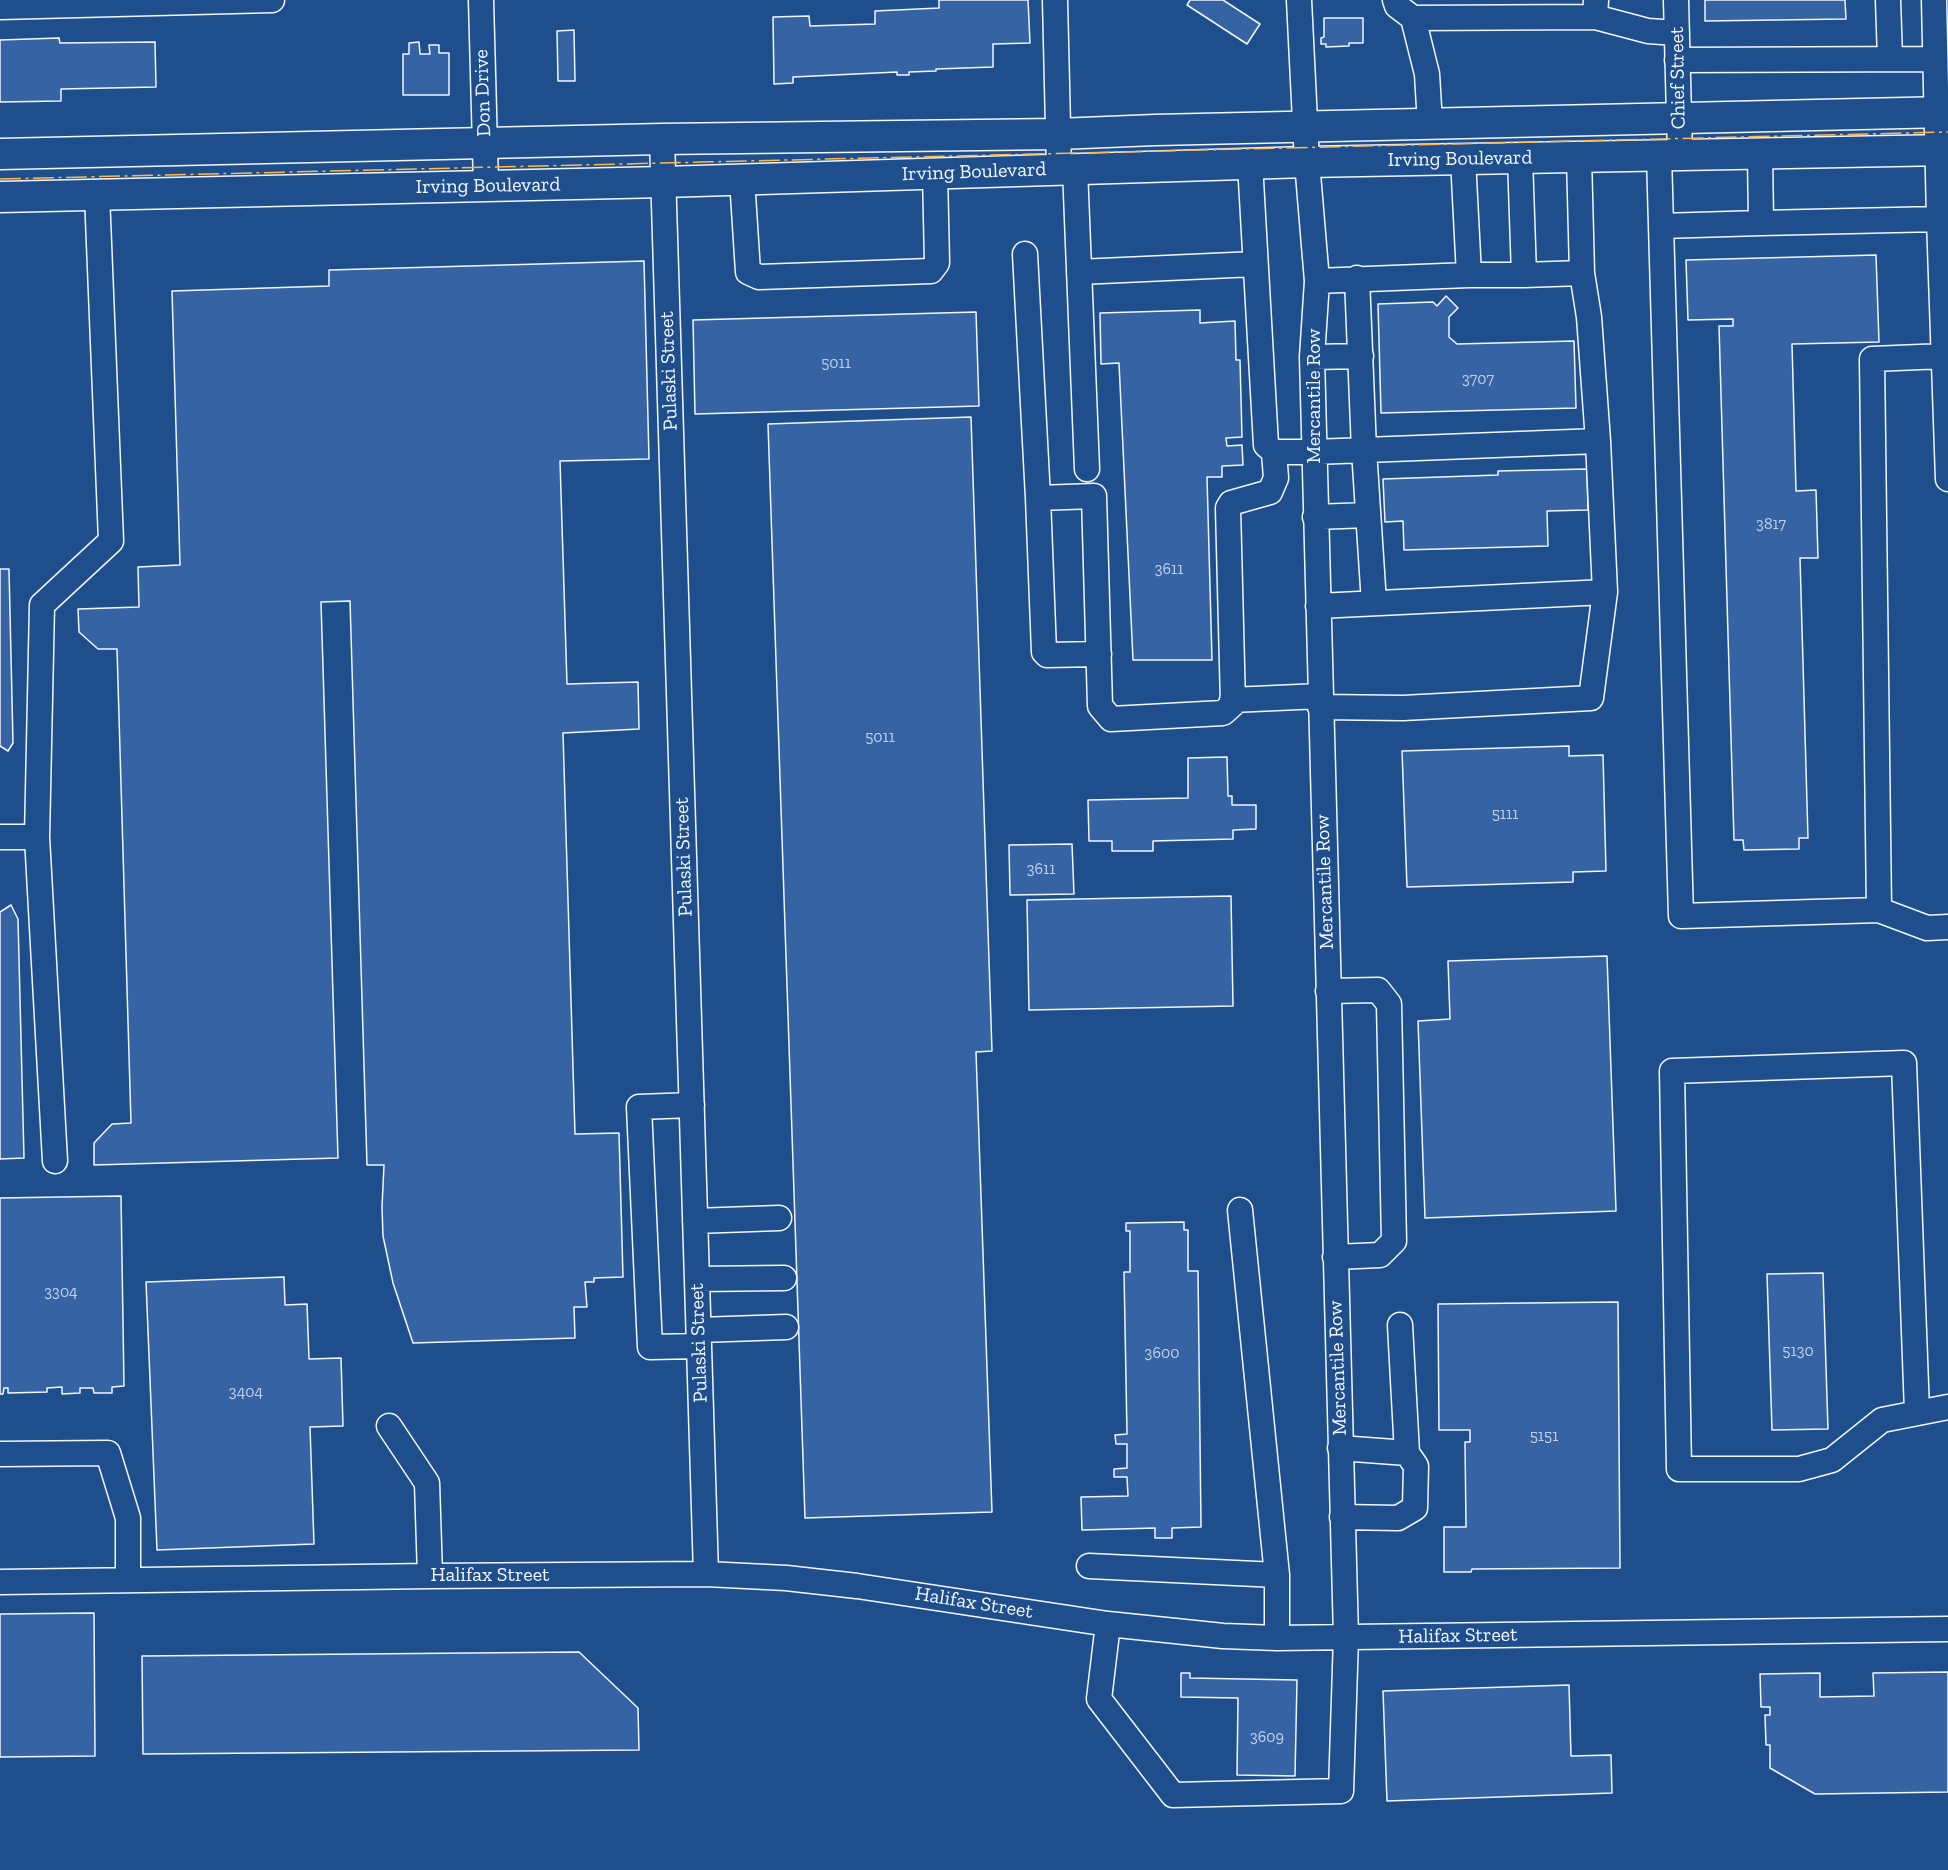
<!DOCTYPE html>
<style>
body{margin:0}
canvas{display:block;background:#1f4e8c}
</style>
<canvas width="1948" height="1870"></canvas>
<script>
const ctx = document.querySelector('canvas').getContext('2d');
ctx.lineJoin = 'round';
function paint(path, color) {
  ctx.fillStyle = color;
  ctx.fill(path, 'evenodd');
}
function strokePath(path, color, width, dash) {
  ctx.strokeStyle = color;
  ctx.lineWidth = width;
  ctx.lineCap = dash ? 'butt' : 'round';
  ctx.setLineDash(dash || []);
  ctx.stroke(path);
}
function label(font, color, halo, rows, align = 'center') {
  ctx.font = font + ' "Zilla Slab",serif';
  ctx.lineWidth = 4.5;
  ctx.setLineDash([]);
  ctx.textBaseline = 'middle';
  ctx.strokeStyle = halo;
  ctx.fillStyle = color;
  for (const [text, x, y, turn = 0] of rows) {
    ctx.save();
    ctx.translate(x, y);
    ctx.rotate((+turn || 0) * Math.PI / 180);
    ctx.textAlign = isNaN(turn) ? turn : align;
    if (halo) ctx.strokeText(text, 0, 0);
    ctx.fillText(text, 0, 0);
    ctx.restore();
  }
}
const building = new Path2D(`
 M939 0H1028L1030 43 993 44V67L936 69V71L909 72V75H897V72L793 77V83L774 84 773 17 809 16 810 26 875 24V11L939 8Z
 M1190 0H1223L1260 24 1247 44 1187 5Z
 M1705 0H1845L1846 19 1705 21Z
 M1324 18H1363V43H1349V46L1326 47V44H1321V38L1324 37Z
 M574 30 575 81H558L557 31Z
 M59 38 60 43 155 42 156 87 61 89V101L0 102V40Z
 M419 42 420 54H430L429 45H439V53H449V95H403V54H409V43Z
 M1876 255 1879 342 1792 344 1796 491 1816 490 1818 558H1800L1808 838H1799V849L1744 850 1743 840H1734L1719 326H1733V319L1688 320 1686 260Z
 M644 261 649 459 560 461 567 684 638 682 639 729 563 733 575 1134 619 1133 623 1277 594 1278V1282H585L587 1307H574L575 1338 413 1343 393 1283 383 1236 382 1207 384 1165H367L350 601 321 602 338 1158 94 1165V1143L112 1124 131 1123 117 649H98L79 632 78 609 139 607 138 567 180 565 172 291 329 286V270Z
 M1446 296 1458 308 1449 317V337L1457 344 1574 341 1576 408 1381 413 1378 304 1433 302 1437 306Z
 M1200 310V323L1235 321 1236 360H1240L1242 437 1226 438 1227 446 1242 445 1243 465 1222 466V477H1207L1212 660H1133L1119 363 1101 364 1100 313Z
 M976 312 979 406 695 414 693 320Z
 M971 417 992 1051 976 1052 992 1512 805 1518 768 424Z
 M1587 469 1588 510 1547 511 1548 546 1404 550 1403 521 1385 522 1383 479 1498 475V471Z
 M0 569H9L13 743 8 751 0 746Z
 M1569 746V756L1603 755 1606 871 1573 872V882L1407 887 1402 751Z
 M1227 757 1228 796H1232V805H1256V829L1233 830V839L1153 841V851H1112V841H1089L1088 800 1188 798V758Z
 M1072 844 1074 894 1010 895 1009 845Z
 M1231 896 1233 1006 1029 1010 1027 900Z
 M11 905 18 919 24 1158 0 1159V912Z
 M1607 956 1616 1211 1425 1218 1418 1021 1450 1019 1448 961Z
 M121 1196 124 1386 112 1387V1393H94L93 1388H80V1393L62 1394V1387L47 1388V1392L8 1393V1388H4L3 1394H0V1198Z
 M1184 1222V1230H1188V1271H1198L1201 1527 1172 1528V1538H1155V1528L1082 1530 1081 1497 1128 1496 1127 1477H1114V1469L1127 1468V1444H1116L1115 1435 1127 1434 1124 1272H1130V1231H1126V1223Z
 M1823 1273 1828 1429 1772 1430 1767 1274Z
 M284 1277 285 1305 307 1304 309 1359 341 1358 343 1426 310 1427 314 1544 157 1550 146 1282Z
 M1618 1302 1620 1568 1472 1569 1471 1572H1444V1527H1466L1465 1442H1470V1430H1439L1438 1304Z
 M94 1613 95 1756 0 1757V1614Z
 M579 1652 638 1708 639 1750 143 1754 142 1656Z
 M1948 1672V1792L1815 1794 1770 1768V1745H1766L1765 1715H1770V1707H1761L1760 1674 1820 1673V1697L1874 1696 1873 1673Z
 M1181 1673H1190V1678L1297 1680 1295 1776 1237 1775 1238 1698 1181 1697Z
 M1569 1685 1571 1756 1611 1755 1612 1793 1387 1801 1383 1691Z`);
paint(building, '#3563a3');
strokePath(building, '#f2f6ff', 1.5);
const minor = new Path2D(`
 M481 0 486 185
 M1055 0 1059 169
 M1395 0 1397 6 1413 18 1595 17 1596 0
 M1676 0 1680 155
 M1888 0 1890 58
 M1934 0 1939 219 1948 479
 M0 7 272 0
 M1595 17 1648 31 1677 33
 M1413 18 1427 74 1430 124
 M1677 60 1935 59
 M662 139 706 1574
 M1760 154 1761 223 1939 219
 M1659 156 1681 916 1879 910
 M1520 158 1524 275 1582 273
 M1463 159 1469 275H1524
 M1250 163 1266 445 1274 452H1314L1598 441 1589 317 1582 273 1579 157
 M1075 169 1087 469
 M742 179 748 272 759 277 931 271 937 263 935 173
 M1661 226 1761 223
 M1025 254 1038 498 1094 496 1100 706 1111 719 1223 713 1233 704 1228 508 1231 503 1270 492 1276 478 1274 452
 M1079 272 1255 264
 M1357 278 1364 450 1374 603
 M1317 281 1469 275
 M1944 356 1872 359 1879 910 1927 928 1948 927
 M1312 357 1361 356
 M1038 498 1044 652 1047 655 1099 654
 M1315 517 1368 515
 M1318 606 1605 592
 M1232 700 1320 696
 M1320 707 1403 708 1591 698 1605 592 1598 441
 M0 837H37L55 1161
 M37 837 42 605 111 541 97 194
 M1328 991 1378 990 1389 1004 1394 1241 1380 1255 1335 1257
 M692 1105 639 1107 650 1347 699 1346
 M1240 1210 1277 1575V1638
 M695 1221 779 1218
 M697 1279 784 1278
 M1400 1325 1407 1453
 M699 1330 786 1327
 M1917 1412 1904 1063 1672 1071 1679 1469H1799L1832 1460 1882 1420 1948 1407
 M389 1426 427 1483 430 1576
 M1340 1448 1407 1453 1416 1466 1415 1508 1398 1518 1342 1517
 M0 1454 108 1453 128 1518V1580
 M1089 1566 1277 1575
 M0 1582 430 1576 706 1574 786 1578 857 1586 1108 1624 1223 1636 1277 1638 1948 1629
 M1108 1624 1099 1699 1173 1795 1341 1791 1346 1637 1312 357 1317 281 1307 162 1299 0`);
const major = new Path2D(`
 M0 154 662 139 1058 134 1155 130 1948 112
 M0 197 664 182 1307 162 1948 150`);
strokePath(minor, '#f2f6ff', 27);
strokePath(major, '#f2f6ff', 33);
strokePath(minor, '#1f4e8c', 24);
strokePath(major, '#1f4e8c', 30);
strokePath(new Path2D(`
 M0 179 1948 132`), '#ffb74d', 1.5, [21, 4.5, 3, 4.5]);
label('16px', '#c3d1e8', null, [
 ["5011",836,363],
 ["3707",1478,379],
 ["3817",1771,524],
 ["3611",1169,569],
 ["5011",880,737],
 ["5111",1505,814],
 ["3611",1041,869],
 ["3304",61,1292],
 ["5130",1798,1351],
 ["3600",1162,1353],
 ["3404",246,1392],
 ["5151",1544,1436],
 ["3609",1267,1737]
]);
label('20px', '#f2f6ff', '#1f4e8c', [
 ["Chief Street",1678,78,-91],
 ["Don Drive",483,93,-92],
 ["Irving Boulevard",1460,159,-1],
 ["Irving Boulevard",974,172,-2],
 ["Irving Boulevard",488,186,-1],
 ["Pulaski Street",669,371,-92],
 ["Mercantile Row",1314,396,-90],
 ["Pulaski Street",684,857,-92],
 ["Mercantile Row",1325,882,-92],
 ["Pulaski Street",699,1343,-92],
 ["Mercantile Row",1338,1368,-92],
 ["Halifax Street",490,1575],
 ["Halifax Street",974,1603,9],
 ["Halifax Street",1458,1636,-1]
]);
</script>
